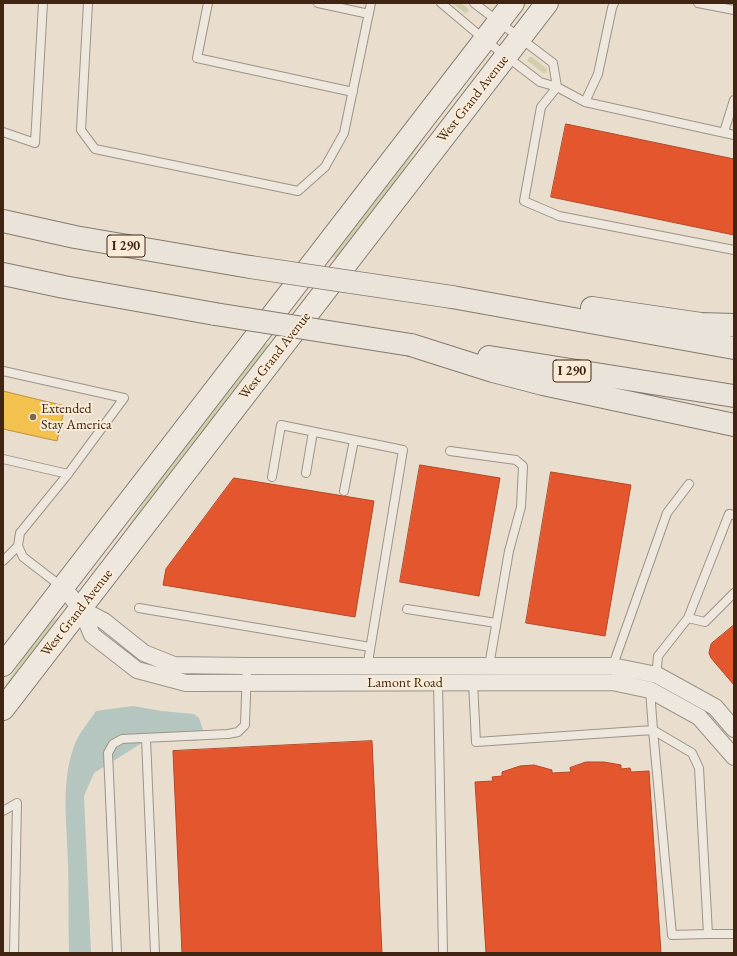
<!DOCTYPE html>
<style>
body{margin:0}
#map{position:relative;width:737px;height:956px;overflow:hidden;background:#e9decd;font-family:"EB Garamond",serif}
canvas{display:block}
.frame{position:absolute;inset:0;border:4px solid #412512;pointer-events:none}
</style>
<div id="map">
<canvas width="737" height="956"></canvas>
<div class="frame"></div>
</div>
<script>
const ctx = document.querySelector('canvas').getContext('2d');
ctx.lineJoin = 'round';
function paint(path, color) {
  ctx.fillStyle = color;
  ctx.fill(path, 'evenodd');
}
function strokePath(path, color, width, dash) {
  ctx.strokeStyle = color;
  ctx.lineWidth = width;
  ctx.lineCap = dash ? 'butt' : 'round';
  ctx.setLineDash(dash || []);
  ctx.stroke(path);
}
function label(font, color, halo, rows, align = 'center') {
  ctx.font = font + ' "EB Garamond",serif';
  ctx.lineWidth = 4;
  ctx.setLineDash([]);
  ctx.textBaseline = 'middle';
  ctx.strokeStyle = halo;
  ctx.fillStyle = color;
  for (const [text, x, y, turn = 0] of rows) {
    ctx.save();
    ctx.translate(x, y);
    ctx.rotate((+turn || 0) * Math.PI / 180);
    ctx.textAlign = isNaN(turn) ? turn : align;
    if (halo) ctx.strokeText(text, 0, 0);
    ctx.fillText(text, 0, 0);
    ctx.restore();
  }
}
paint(new Path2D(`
 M452 3C459 3 467 4 469 12L465 13Z
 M529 57H532L547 69 546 73H543L529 62 527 61Z
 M424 132 427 133 381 204 338 260 330 255Z
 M263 342 271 347 122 542 119 540 173 458Z
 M59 617 62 619 3 695V689L42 629 49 622Z`), '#cfcfae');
paint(new Path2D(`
 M133 706 162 711 194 714 199 718 203 730 196 741 150 738 94 773 84 796 91 953H69C68 923 69 892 68 862 67 822 60 779 76 741 81 731 90 720 96 711Z`), '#b5c6c0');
const homes = new Path2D(`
 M3 391 65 406 57 441 3 429Z`);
paint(homes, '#f2c14e');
strokePath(homes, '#bd923c', 1);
const shops = new Path2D(`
 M566 124 734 159V235L551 197Z
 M420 465 500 478 479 596 400 582Z
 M551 472 631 485 605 636 526 623Z
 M234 478 374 501 355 617 163 585 166 569Z
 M734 625V685L711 658 709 653 711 644Z
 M372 741 382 953H182L173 751Z
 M586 762H604L621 765V769L630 768 631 772 649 771 661 953H486L475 782 493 781 492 777 502 776V772L520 766 534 765 552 770V773L571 772 570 768Z`);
paint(shops, '#e4572e');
strokePath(shops, '#b34826', 1);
const lane = new Path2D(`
 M88 3 81 130 95 149 298 191 325 167 344 133 371 3
 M208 3 197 58 353 92
 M318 3 369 14
 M441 3 485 40 540 82 557 87 585 102 734 135
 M474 3 553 63 557 87 541 107 524 201 559 216 734 250
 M698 3 734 10
 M585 102 598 74 612 8 614 3
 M3 132 35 143 43 3
 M724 132 734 100
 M3 371 124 398 68 474 20 533 18 546 3 561
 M450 451 516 460 523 466 521 507 509 551 489 666
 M3 459 68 474
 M306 473 313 432
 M272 477 281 425 403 450 367 668
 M344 491 354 440
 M18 546 23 557 62 587
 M139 608 370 647
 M407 609 496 623
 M688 618 705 622 734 593
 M612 668 667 513 689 484
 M656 678 658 656 688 618 729 514 734 515
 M438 681 443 953
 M473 682 476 742 653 730 650 690
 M653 730 692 753 699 768 708 934H734
 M653 730 672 935 708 934
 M146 738 155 953
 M3 811 17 803 14 953
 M117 953 108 753 113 744 122 739 228 734 238 732 245 725 247 666`);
const street = new Path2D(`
 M63 587 81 609 92 635 137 670 186 683 612 682 650 690 699 717 734 757
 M81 609 104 621 144 653 174 665 247 666H612L657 675 715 707 734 729`);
const secondary = new Path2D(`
 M3 665 513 3
 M3 709 547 3`);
const highway = new Path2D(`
 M3 221 75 237 250 267
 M3 274 64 287 215 314
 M452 297 734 348
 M592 308 701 324 734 325
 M411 345 493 371 543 384 734 425
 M489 357 734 396`);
strokePath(lane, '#9d9387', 10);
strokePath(street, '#9d9387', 18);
strokePath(secondary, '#847a6e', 24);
strokePath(highway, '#847a6e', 24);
strokePath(lane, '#ede7de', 8);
strokePath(street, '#ede7de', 16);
strokePath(secondary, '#ede7de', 22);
strokePath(highway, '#eae3d9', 22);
const highwayBridge = new Path2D(`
 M250 267 452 297
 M215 314 411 345`);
strokePath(highwayBridge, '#847a6e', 24, []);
strokePath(highwayBridge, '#eae3d9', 22);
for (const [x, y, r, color] of [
 [33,417,4,"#7c6653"]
]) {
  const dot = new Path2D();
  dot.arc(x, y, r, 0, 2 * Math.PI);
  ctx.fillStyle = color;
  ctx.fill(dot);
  strokePath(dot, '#f9ebd6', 1.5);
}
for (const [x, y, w] of [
 [126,246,38],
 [572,371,38]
]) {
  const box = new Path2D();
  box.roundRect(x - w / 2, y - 11, w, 22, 3);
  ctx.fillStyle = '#f9ebd6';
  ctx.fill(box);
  strokePath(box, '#412512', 1);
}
label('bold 13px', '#412512', null, [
 ["I 290",126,246],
 ["I 290",572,371]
]);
label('14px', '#412512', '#f9ebd6', [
 ["West Grand Avenue",473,99,-52],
 ["West Grand Avenue",275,356,-52],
 ["West Grand Avenue",77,613,-52],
 ["Lamont Road",405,683]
]);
label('14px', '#412512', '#f9ebd6', [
 ["Extended",41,409],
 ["Stay America",41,425]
], 'left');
</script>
